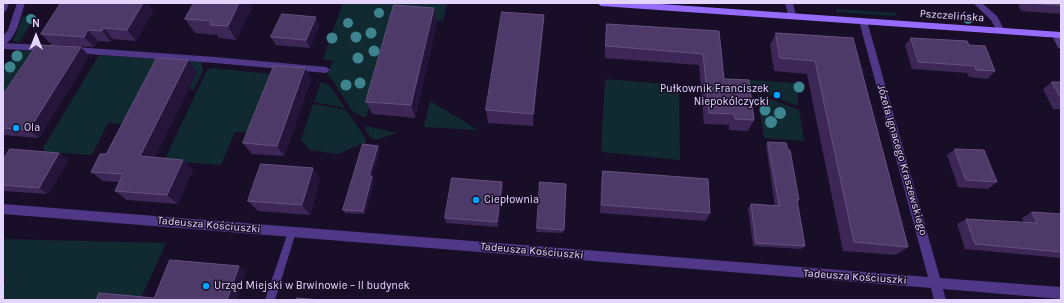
<!DOCTYPE html>
<meta charset="utf-8">
<style>
body{margin:0}
#map{position:relative;width:1064px;height:303px;overflow:hidden;background:#190e27;font-family:Karla,sans-serif}
canvas{display:block}
.frame{position:absolute;inset:0;border:4px solid #e4d5ff;pointer-events:none}
.north{position:absolute;left:16px;top:16px;width:40px;height:40px;-webkit-text-stroke:3px #190e27;paint-order:stroke;rotate:0deg;font-size:11px;font-weight:700;line-height:16px;text-align:center;color:#e4d5ff}
.north::after{content:'';display:block;margin:auto;width:14px;height:18px;background:#e4d5ff;clip-path:polygon(50% 0,100% 100%,50% 72%,0 100%)}
</style>
<div id="map">
<canvas width="1064" height="303"></canvas>
<div class="frame"></div>
<div class="north">N</div>
</div>
<script>
const ctx = document.querySelector('canvas').getContext('2d');
ctx.lineJoin = 'round';
function paint(path, color) {
  ctx.fillStyle = color;
  ctx.fill(path, 'evenodd');
}
function strokePath(path, color, width, dash) {
  ctx.strokeStyle = color;
  ctx.lineWidth = width;
  ctx.lineCap = dash ? 'butt' : 'round';
  ctx.setLineDash(dash || []);
  ctx.stroke(path);
}
function label(font, color, halo, rows, align = 'center') {
  ctx.font = font + ' Karla,sans-serif';
  ctx.lineWidth = 3;
  ctx.setLineDash([]);
  ctx.textBaseline = 'middle';
  ctx.strokeStyle = halo;
  ctx.fillStyle = color;
  for (const [text, x, y, turn = 0] of rows) {
    ctx.save();
    ctx.translate(x, y);
    ctx.rotate((+turn || 0) * Math.PI / 180);
    ctx.textAlign = isNaN(turn) ? turn : align;
    if (halo) ctx.strokeText(text, 0, 0);
    ctx.fillText(text, 0, 0);
    ctx.restore();
  }
}
paint(new Path2D(`
 M343 3H447L443 21 395 18 366 118 352 111 331 78 327 75 333 61 323 59Z
 M838 9 896 13V14L894 16 837 12 836 10Z
 M37 15 19 42 13 41 23 16Z
 M17 50 54 52 3 117V70Z
 M99 55 186 61 188 64 190 62H201L203 71 194 90 189 89 197 71 166 69 137 124 108 123 92 155 45 152 43 148Z
 M212 68 280 75 256 133 235 132 221 165 166 161 165 159 207 70Z
 M724 78 805 84 798 94V106Z
 M605 79 679 85 680 160 601 152Z
 M321 82 329 85 345 108 314 102Z
 M757 94 799 110 804 141 764 138Z
 M430 101 478 130 424 127Z
 M313 104 346 110 366 139V142L338 154 310 150 301 140Z
 M366 126 397 133 375 140 370 137 365 128Z
 M3 239 166 243 140 300H3Z`), '#112a31');
paint(new Path2D(`
 M3 43 44 45 48 48 44 51 3 49Z
 M74 47 215 57 326 67 330 70 326 73 215 63 74 53 70 50Z
 M292 228 295 229 296 232 275 300H265L288 232 289 229Z`), '#4f3888');
paint(new Path2D(`
 M785 3H793L796 16 795 18H789Z
 M973 3H982L997 16 1005 31 1004 33H998L991 20Z
 M863 18 867 21 940 278 1061 287V299L943 289 946 300H934L931 288 3 214V204L928 277 859 21Z
 M1056 32 1059 33 1061 36V49L1058 48 1052 35Z`), '#4f3888');
paint(new Path2D(`
 M3 3H9L6 11 3 12Z
 M17 3H25C21 15 16 41 3 45V36L8 30Z`), '#4f3888');
paint(new Path2D(`
 M597 3H646L1061 32V38L601 6Z`), '#956cff');
ctx.fillStyle = '#3e848f';
for (const [x, y, r] of [
 [379,13,5],
 [31,19,5],
 [968,19,5],
 [348,23,5],
 [371,33,5.5],
 [356,37,5.5],
 [332,38,5.5],
 [374,51,5.5],
 [17,56,5.5],
 [358,58,5.5],
 [10,67,5.5],
 [360,83,5.5],
 [346,85,5.5],
 [799,87,5.5],
 [765,110,5.5],
 [780,113,6],
 [771,122,6]
]) {
  ctx.beginPath();
  ctx.arc(x, y, r, 0, 2 * Math.PI);
  ctx.fill();
}
paint(new Path2D(`
 M61 3H147L153 11 136 41 113 39 111 42 98 41 94 47 52 45 41 34Z
 M1018 3H1061V14L1021 11Z
 M252 7 236 40 219 38 217 35 195 33 185 19Z
 M437 22 415 118 372 114 366 102Z
 M607 24 719 31 724 79 754 120 748 131 729 130V125L704 124 699 65 605 58V36Z
 M319 25 310 48 276 45 271 37Z
 M543 29 533 126 488 123 486 110Z
 M776 33 853 38 908 247 896 255 843 251 807 74 774 71 770 45Z
 M911 38 969 45 995 71 988 79 969 77 967 73 912 69 905 45Z
 M81 47 89 56 39 138 3 135V95Z
 M305 68 311 80 284 156 252 154 243 143Z
 M197 72 155 157 193 169 178 204 127 200 115 191 119 182 103 181 91 172 106 154Z
 M1052 82H1061V109H1053L1043 89Z
 M768 142 799 200 797 202 805 246 801 249 753 246 748 208 751 204 775 206 766 145Z
 M955 149 997 182 988 189 958 187 947 155Z
 M380 150 372 176 374 180 365 214 345 213 343 210Z
 M59 153 68 160 48 194 3 191V160Z
 M603 171 710 213 706 221 600 213 601 180Z
 M320 179 310 215 258 211 248 201Z
 M566 184 563 233 536 232 537 228Z
 M503 188 498 227 446 223 445 218Z
 M1032 212 1061 214V258L965 249 957 224 966 219 1024 223 1022 218Z`), '#3c2756');
paint(new Path2D(`
 M143 3H147L153 11 136 41 127 30Z
 M239 3H250L252 7 236 40 228 26Z
 M434 8 437 22 415 118 411 105Z
 M544 15 543 29 533 126V114Z
 M316 17 319 25 310 48 306 40Z
 M104 28 113 39 111 42 102 31Z
 M88 30 98 41 94 47 84 37Z
 M81 47 89 56 39 138 29 130Z
 M188 60 197 72 151 166 140 156Z
 M305 68 311 80 284 156 277 146Z
 M378 146 380 150 372 176 374 180 365 214 363 211 369 176Z
 M59 153 68 160 48 194 39 188Z
 M183 160 193 169 178 204 167 195Z
 M313 168 320 179 310 215 302 205Z
 M502 182 503 188 498 227 497 222Z
 M239 266 246 272 237 300H227Z
 M3 277 7 279 3 287Z`), '#26153b');
const building = new Path2D(`
 M61 3H143L127 30 104 28 102 31 88 30 84 37 41 34Z
 M194 3H239L228 26 210 25 212 21 185 19Z
 M1030 3H1061V5Z
 M394 5 434 8 411 105 366 102Z
 M502 12 544 15 533 114 486 110Z
 M282 14 316 17 306 40 271 37Z
 M607 24 719 31 724 79 749 80 754 120 735 119 734 114 709 113 703 54 606 46Z
 M776 33 853 38 908 247 854 242 815 61 780 58Z
 M911 38 967 41 969 45 985 46 995 71 976 70 975 66 919 62Z
 M37 45 81 47 29 130 3 128V95Z
 M157 58 188 60 140 156 183 160 167 195 115 191 123 174 91 172 100 154H106Z
 M274 66 305 68 277 146 243 143Z
 M1052 82H1061V98Z
 M768 142 786 143 788 150H790L799 200H797L805 246 756 243 751 204 779 206Z
 M363 144 378 146 369 176H372L363 211 343 210Z
 M10 149 59 153 39 188 3 185V160Z
 M955 149 984 150 997 182 966 180Z
 M261 164 313 168 302 205 248 201Z
 M603 171 708 179 710 213 602 205Z
 M452 178 502 182 497 222 445 218Z
 M540 182 566 184 564 230 537 228Z
 M1032 212 1061 214V252L975 244 966 219 1037 223Z
 M170 260 239 266 227 300H96L99 293 154 298Z
 M297 298 321 300H296Z`);
paint(building, '#4e3a68');
strokePath(building, '#655280', 1);
for (const [x, y, r, color] of [
 [777,95,4,"#01a5ff"],
 [16,128,4,"#01a5ff"],
 [476,200,4,"#01a5ff"],
 [206,286,4,"#01a5ff"]
]) {
  const dot = new Path2D();
  dot.arc(x, y, r, 0, 2 * Math.PI);
  ctx.fillStyle = color;
  ctx.fill(dot);
  strokePath(dot, '#190e27', 1.5);
}
label('11px', '#e4d5ff', '#190e27', [
 ["Pszczelińska",952,16,4],
 ["Józefa Ignacego Kraszewskiego",902,160,74],
 ["Tadeusza Kościuszki",209,225,5],
 ["Tadeusza Kościuszki",532,251,5],
 ["Tadeusza Kościuszki",855,277,4]
]);
label('11px', '#e4d5ff', '#190e27', [
 ["Pułkownik Franciszek",769,89,"right"],
 ["Niepokólczycki",769,102,"right"],
 ["Ola",24,128],
 ["Ciepłownia",484,200],
 ["Urząd Miejski w Brwinowie – II budynek",214,286]
], 'left');
</script>
